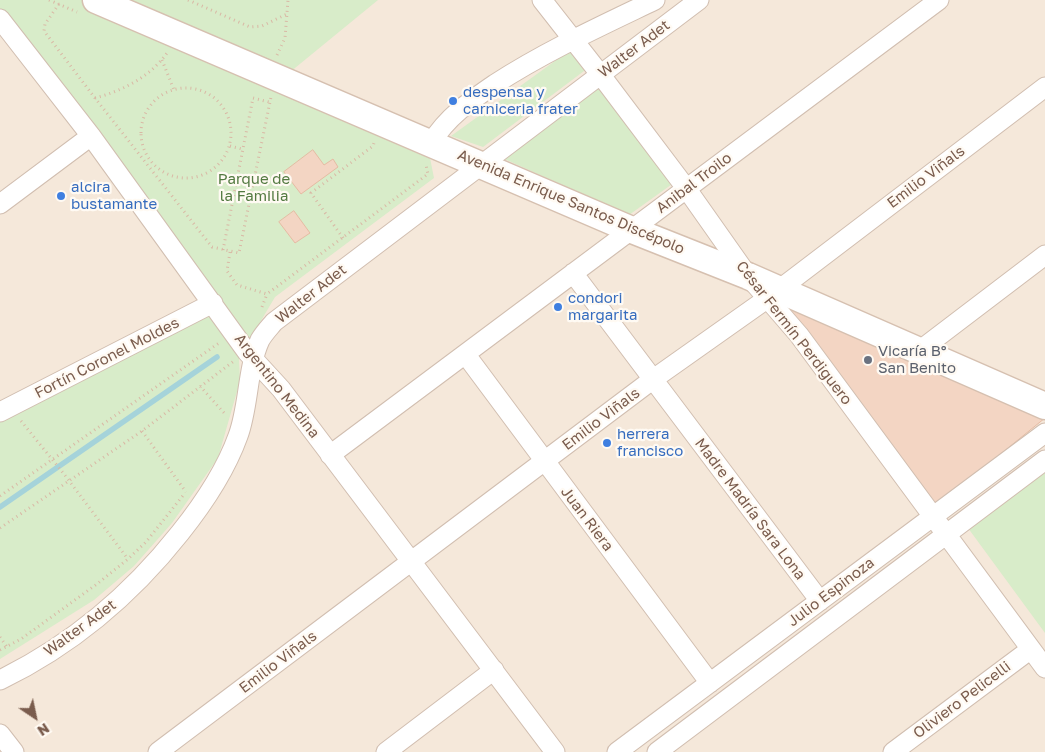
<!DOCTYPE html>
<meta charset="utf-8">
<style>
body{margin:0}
#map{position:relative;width:1045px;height:752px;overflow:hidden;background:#fdf6ec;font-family:"Golos Text",sans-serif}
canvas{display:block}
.north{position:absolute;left:10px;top:692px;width:50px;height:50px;-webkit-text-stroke:4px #fffaf3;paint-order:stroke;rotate:146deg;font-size:14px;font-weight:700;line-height:20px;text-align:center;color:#7a5c4d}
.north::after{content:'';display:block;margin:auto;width:18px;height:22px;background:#7a5c4d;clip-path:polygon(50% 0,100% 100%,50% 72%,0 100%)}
</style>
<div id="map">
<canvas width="1045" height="752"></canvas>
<div class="north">N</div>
</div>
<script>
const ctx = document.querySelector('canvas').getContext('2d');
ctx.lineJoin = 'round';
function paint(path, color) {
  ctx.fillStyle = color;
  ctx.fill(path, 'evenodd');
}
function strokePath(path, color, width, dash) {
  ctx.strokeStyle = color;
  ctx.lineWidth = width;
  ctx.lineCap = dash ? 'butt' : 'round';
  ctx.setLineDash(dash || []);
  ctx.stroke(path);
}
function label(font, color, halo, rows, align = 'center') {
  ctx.font = font + ' "Golos Text",sans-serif';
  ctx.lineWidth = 4.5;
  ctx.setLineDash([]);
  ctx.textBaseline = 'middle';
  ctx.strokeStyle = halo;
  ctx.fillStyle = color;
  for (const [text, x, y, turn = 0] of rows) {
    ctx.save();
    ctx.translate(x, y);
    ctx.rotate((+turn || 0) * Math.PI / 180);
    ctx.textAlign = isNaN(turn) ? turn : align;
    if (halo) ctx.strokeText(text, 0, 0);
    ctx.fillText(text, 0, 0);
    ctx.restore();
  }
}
paint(new Path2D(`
 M0 0H1045V752H0Z`), '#f5e8da');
paint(new Path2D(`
 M0 0H378L273 86 429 153 434 178 275 297 239 358 240 381 218 458 172 523 134 566 94 600 0 659V412L213 303 0 19Z
 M573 48 588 68 483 147 451 136Z
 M601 79 675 182 629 215 500 157Z
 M1045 469V633L968 528Z`), '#d8ecc9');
strokePath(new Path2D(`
 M0 507 217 357`), '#a5d3da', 5.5);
const building = new Path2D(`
 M313 150 324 165 333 159 338 167 301 194 284 172Z
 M294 211 310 233 295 243 279 222Z
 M781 303 1045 418 934 508Z`);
paint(building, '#f3d5c3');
strokePath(building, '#e6bba3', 1);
const street = new Path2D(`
 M542 0 600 74 686 188 748 276 799 335 1045 668
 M0 19 91 136 247 352 281 389 555 752
 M431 143C447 117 470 101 495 84 546 51 601 26 655 0
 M0 204 91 136
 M573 273 820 601
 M919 351 1045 255
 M466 355 710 683
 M0 412 213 303
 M330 455 939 0
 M0 680C72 645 131 595 180 533 204 503 225 472 238 436 249 407 247 368 260 340 264 333 269 328 274 322L699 0
 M0 734 14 752
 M158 752 652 380 768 298 1045 87
 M386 752 494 670
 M617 752 1045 433
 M657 752 1045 460
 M893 752 1031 649`);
const secondary = new Path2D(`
 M96 0 632 230 748 276 1045 406`);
strokePath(street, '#d1beb0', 21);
strokePath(secondary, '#d6c0b0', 29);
strokePath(new Path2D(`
 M49 0 77 12
 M188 0 250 27 262 26 287 14
 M59 4 45 24 44 31 95 98 212 247 239 253 271 97
 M277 55 285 38 288 0
 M162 60 174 90
 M141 133a45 45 0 1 1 90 0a45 45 0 1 1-90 0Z
 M95 98C122 91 150 77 167 53
 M230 146 242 149
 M343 238 311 193 373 146 374 143
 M223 250 253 98 269 102
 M230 252 227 271 237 285 267 294 428 174 426 165
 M262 307 267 294
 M200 386 225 414
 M21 421 64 474 128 559
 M142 431 186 492
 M0 496 219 343
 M0 528 142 431 234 361
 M0 637 7 647
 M0 650 21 639 97 584 128 559 146 542 185 493`), '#d9b8a5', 3, [1, 4]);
strokePath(street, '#fff', 19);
strokePath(secondary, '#fff', 26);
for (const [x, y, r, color] of [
 [453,101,5,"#3f7fe0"],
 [61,196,5,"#3f7fe0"],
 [558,307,5,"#3f7fe0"],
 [868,360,5,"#6b7280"],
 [607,443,5,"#3f7fe0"]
]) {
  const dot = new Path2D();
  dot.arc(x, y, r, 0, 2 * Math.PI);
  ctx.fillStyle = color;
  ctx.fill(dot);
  strokePath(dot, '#fffaf3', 2);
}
label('15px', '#7a5c4d', '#fffaf3', [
 ["Walter Adet",634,49,-37],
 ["Emilio Viñals",926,177,-37],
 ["Anibal Troilo",694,183,-37],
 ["Avenida Enrique Santos Discépolo",571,202,23],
 ["Walter Adet",311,294,-38],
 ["César Fermín Perdiguero",794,333,52],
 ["Fortín Coronel Moldes",107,358,-27],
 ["Argentino Medina",277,386,52],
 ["Emilio Viñals",601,419,-37],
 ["Madre Madría Sara Lona",750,509,53],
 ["Juan Riera",587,519,53],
 ["Julio Espinoza",831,592,-37],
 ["Walter Adet",80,628,-36],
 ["Emilio Viñals",278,662,-37],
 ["Oliviero Pelicelli",962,700,-37]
]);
label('15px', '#366cbe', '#fffaf3', [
 ["despensa y",463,92],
 ["carniceria frater",463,109],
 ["alcira",71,187],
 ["bustamante",71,204],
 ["condori",568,298],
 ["margarita",568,315],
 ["herrera",617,434],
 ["francisco",617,451]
], 'left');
label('15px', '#537a41', '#fffaf3', [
 ["Parque de",254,179],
 ["la Familia",254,196]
]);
label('15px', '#5b616d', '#fffaf3', [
 ["Vicaría B°",878,351],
 ["San Benito",878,368]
], 'left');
</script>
